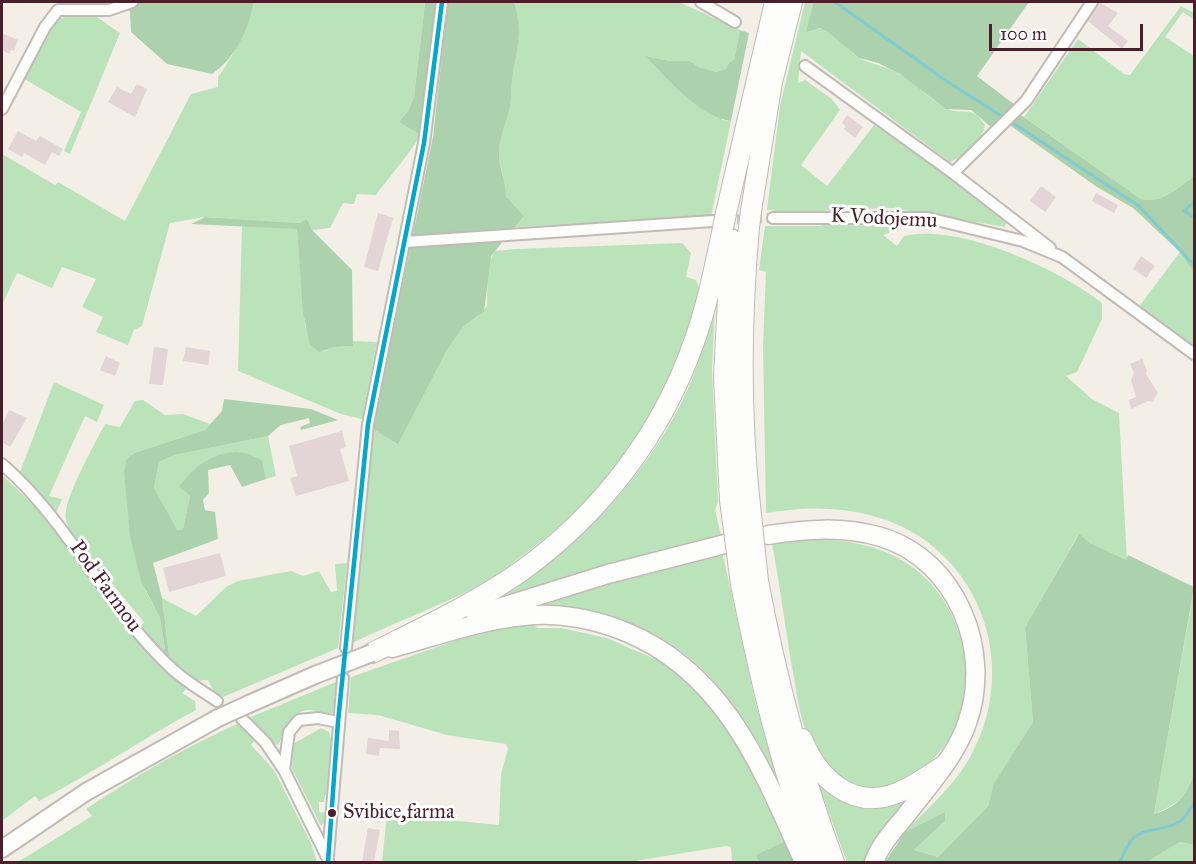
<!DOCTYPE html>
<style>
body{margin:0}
#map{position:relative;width:1196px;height:864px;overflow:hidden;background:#f3efe6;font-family:"IM FELL Great Primer",serif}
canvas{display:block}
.frame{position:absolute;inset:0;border:3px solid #4a1f2b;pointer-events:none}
.scale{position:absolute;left:989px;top:24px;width:154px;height:27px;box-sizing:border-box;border:3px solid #4a1f2b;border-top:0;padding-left:8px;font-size:18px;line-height:21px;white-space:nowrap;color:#4a1f2b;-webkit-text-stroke:4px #fff;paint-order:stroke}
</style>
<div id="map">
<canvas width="1196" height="864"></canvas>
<div class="frame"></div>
<div class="scale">100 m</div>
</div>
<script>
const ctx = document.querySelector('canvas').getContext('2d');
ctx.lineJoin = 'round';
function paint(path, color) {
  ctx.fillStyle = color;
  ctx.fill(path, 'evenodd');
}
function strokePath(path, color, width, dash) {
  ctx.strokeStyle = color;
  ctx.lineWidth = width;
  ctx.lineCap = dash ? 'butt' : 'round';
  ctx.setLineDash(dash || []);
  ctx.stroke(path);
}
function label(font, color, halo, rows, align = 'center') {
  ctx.font = font + ' "IM FELL Great Primer",serif';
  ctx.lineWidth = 6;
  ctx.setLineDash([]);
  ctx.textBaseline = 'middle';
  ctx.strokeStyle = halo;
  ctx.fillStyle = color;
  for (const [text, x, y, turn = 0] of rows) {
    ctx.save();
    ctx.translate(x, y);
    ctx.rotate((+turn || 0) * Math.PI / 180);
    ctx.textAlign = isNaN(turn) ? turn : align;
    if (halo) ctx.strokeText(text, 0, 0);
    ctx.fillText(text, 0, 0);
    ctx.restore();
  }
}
paint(new Path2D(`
 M254 2H425L414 97 408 111 399 122 420 135C418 143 384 184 376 195L357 194 354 204 343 203 330 228 312 230 307 219 299 223 205 217 170 223 142 326 134 330 128 345 96 332 103 317 82 307 96 279 62 267 52 288 17 273 2 305V154L55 185 58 182 125 221 191 94 218 87V77C234 55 248 28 254 2Z
 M514 2H679L740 30 734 60 726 69 716 72 699 67 690 61H670L646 56 673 82 723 120 731 121 711 217 514 227 524 216 506 196C507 181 498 167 499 151 500 135 507 122 510 106 512 96 511 85 513 74 518 46 522 30 514 2Z
 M805 2H815L814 29C835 25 844 48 859 58 870 64 888 66 901 75 917 84 930 100 946 108 962 117 971 103 985 125 984 138 963 158 950 162L801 51 798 83 805 80 832 99 840 110 801 165 827 186 874 125 936 167 1001 217 1006 223 1005 227 892 208 773 213V210H767L780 106Z
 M1181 6 1194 13V20L1183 12 1165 37 1194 56V176C1178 188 1162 204 1141 199L1024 117 1078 39 1124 74 1130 75Z
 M71 14 94 15 120 33 70 154 64 151 81 112 21 77 54 21Z
 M832 223 892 224 889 233 883 235 897 246 904 236C959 223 1059 269 1102 303V319L1077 372 1066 376 1092 399 1119 413 1127 561 1090 543 1078 535 1025 627 1033 722 994 783 988 806 938 857 914 850 945 821V812L905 832C927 809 955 785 970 757 1020 669 983 555 886 520 846 506 807 506 766 513L763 347 766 272 759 270 765 226H819Z
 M242 225 297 229 305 327 324 351 335 347 353 346V341L377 342 362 419 341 414 238 371Z
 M682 243 691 253 686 277 696 280 699 288C680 396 609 493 522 556 510 565 499 576 485 583 442 605 396 622 352 643L373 429 398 443 447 350 465 325 479 316 487 306 488 263 495 251 516 249Z
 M1180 252 1194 273V348L1138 308Z
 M715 305 712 371 718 502 715 510 721 535 494 599C519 582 546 566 569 546 618 504 670 437 693 376 701 353 708 329 715 305Z
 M54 382 104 405 97 422 85 416 49 496 62 499 56 513 19 475Z
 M143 400 165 415 183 414 210 424 205 430 134 453 126 460 124 471 145 590 160 618 165 649 160 651 140 627 144 622 70 533C68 525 64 518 66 510 70 488 94 445 105 424L120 427 135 401Z
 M268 436 276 476 266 479 261 461C233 440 196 462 179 487L190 496 183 529 176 530 154 488 159 462 175 455Z
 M2 475 51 522 127 629 146 652 186 689 182 693 195 701 196 710C142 739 93 773 39 801L35 796 2 821Z
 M813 539C848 540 886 546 915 569 987 625 984 751 893 785 887 787 878 792 872 792 864 791 844 786 837 781 830 776 814 748 810 740 801 724 798 701 795 683 786 637 781 590 772 544Z
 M723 555 755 701 777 778C722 670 668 616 543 605L588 590Z
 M347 563 338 648 223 697 215 694 208 680 193 681 166 657 169 655 162 598 196 616 226 587 238 581 291 571 303 576 319 571 331 592 337 591 335 564Z
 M1194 588V772C1189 796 1176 805 1154 814Z
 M531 624 538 628H561L607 638 664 663 695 687 705 702 719 714 734 737 785 841 757 855 759 862H732L731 847 726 846 629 862H382L387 814 499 825 501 774 508 749 506 744 447 735 378 715 348 713 351 677 471 635Z
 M336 682 333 713C324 715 317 710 309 710 289 711 286 732 278 745L274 744 248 718Z
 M239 723 257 738 251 745 274 770 311 843 317 862H18L92 816 86 809C135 776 186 747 239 723Z
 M321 728 329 732 332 743 328 795H325L324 802H319V812L326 813V820L321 826 292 769 293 744Z
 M818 784C847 812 870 810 906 801L875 839 865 862H847Z
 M1180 842 1194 845V862H1147Z`), '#bbe3ba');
paint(new Path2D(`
 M73 2H254C248 30 236 58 212 74L167 64 131 32 130 11 119 3 108 7 77 4Z
 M425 2H438L420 135 399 122 408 111 414 97Z
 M448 2H514C523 30 518 46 513 74 511 85 512 96 510 107 507 122 500 135 499 151 498 168 507 182 506 196L524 216 491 256 484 312 465 325 447 350 398 444 373 429 433 137Z
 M814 2H1029L977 76 1015 105 992 128 971 110 946 109 900 74 878 63 859 58 827 31 820 28 806 32Z
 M740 30 749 33 731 121C697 116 669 79 645 56L670 61H690L699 67 716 72 726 69 730 62 734 60Z
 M1018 113 1141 199C1162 204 1178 188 1194 176V273L1180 252 1133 208 1097 187 1008 124Z
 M205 217 299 223 307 219 312 230 352 270 353 346 335 347 319 352 310 345 303 313 297 229 191 224Z
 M224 399 311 409 338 420 301 430 300 427 310 423 309 418 281 425 268 436 175 455 159 462 154 488 177 530 183 529 190 496 179 487C196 461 233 439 262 461L266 479 242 487 230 465 208 470 209 493 203 500 205 510 215 512 218 539 153 563 162 598 169 655 166 657 160 651 165 649 160 618 141 581 130 536 124 471 126 460 134 453 205 430 222 411Z
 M1079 534 1090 543 1126 560 1128 555 1194 587 1154 814C1176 808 1189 794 1194 772V845L1180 842 1147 862H885L905 832 945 812V821L914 850 938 857 988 806 994 783 1033 722 1025 627Z
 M785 841 795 862H759L756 855Z`), '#acd1ad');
strokePath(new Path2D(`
 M835 2 948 82 1003 117
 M1010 121 1139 206 1194 265
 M1194 202 1184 211 1194 217
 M1120 862C1137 819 1147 838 1179 822 1185 819 1190 809 1194 803`), '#7fcbcf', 3);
paint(new Path2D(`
 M1099 2 1118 13 1108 26 1128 41 1122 49 1088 21Z
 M2 33 18 40 14 51 11 50 9 54 2 50Z
 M137 84 147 89 135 117 108 102 117 87 131 94Z
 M847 115 863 127 855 138 844 129 846 126 842 123Z
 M18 131 36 141 40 136 63 149 59 156 52 152 45 165 24 153 22 157 8 149Z
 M1041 186 1056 197 1045 212 1030 201Z
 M1096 193 1118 205 1114 213 1092 201Z
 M378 213 393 218 378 271 364 267Z
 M1141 256 1155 266 1146 278 1133 269Z
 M154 347 168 349 163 385 149 384Z
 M186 347 210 351 208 365 183 361Z
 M106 356 120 363 115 376 100 370Z
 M1142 359 1147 370 1146 374 1158 393 1152 402 1148 401 1131 409 1129 400 1136 397 1131 380 1134 373 1130 364Z
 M9 410 27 418 10 447 2 442V425Z
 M342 431 346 447 340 449 349 481 296 496 290 478 297 476 289 446Z
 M220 553 226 576 169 592 163 568Z
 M389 730 399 731 400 749 380 748 379 756 366 754 368 738 389 741Z
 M368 828 380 830 374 862H362Z`), '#e3d4d6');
strokePath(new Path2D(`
 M722 220 773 218`), '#d1c5c1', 10, [10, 5]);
const minor = new Path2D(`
 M701 2 735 22
 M805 66 953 173
 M2 109 45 27 58 10H109L132 2
 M773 218H928L1023 241 1062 257 1194 354
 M405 242 713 221
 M1050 248 953 173 1026 101 1092 2
 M2 464C69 522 105 605 169 666 183 680 201 690 217 701
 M346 648 368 424 424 143 442 2
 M242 719 265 742 284 770
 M328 856 343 678
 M328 859 284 770 289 732 299 720 318 718 338 722`);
const primary = new Path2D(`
 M249 704 315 675
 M2 849 86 792 218 718`);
const trunk = new Path2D(`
 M768 535C806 529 843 526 881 537 957 560 993 651 967 723 956 756 928 786 907 814 895 829 881 843 874 862
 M476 615 608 574 725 544
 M392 648C435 637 479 620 524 616 558 612 595 619 626 632 726 673 763 771 804 862`);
const motorway = new Path2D(`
 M751 211 772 82 792 2
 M726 213 775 2
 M749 496C740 406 741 317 749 227
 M730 500 724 378 731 239
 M758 581C776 677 800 770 834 862
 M741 584C760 679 782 772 816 862
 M372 653C422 628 474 604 520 572 601 514 663 433 695 339 708 303 715 265 723 228
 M802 739C818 778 852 811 897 793 913 787 927 776 942 767`);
strokePath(minor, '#c1bab6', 14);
strokePath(primary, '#c1bab6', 20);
strokePath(trunk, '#c1bab6', 21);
strokePath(motorway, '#c1bab6', 22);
strokePath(minor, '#fdfdfb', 10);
strokePath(primary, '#fdfdfb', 16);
strokePath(trunk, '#fdfdfb', 18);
strokePath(motorway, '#fdfdfb', 20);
const primaryBridge = new Path2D(`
 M315 675 372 653
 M218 718 249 704`);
const motorwayBridge = new Path2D(`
 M749 227 751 211
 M723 228 726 213
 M749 496 758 581
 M730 500 741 584`);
strokePath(primaryBridge, '#c1bab6', 20, []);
strokePath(motorwayBridge, '#c1bab6', 22, []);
strokePath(primaryBridge, '#fdfdfb', 16);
strokePath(motorwayBridge, '#fdfdfb', 20);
strokePath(new Path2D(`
 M328 862 338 722 368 424 424 143 442 2`), '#00a9ce', 4.5);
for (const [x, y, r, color] of [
 [332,813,5,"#4a1f2b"]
]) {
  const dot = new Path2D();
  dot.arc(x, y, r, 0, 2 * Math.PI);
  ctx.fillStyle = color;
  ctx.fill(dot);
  strokePath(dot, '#fff', 2);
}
label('20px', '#4a1f2b', '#fff', [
 ["Svibice,farma",343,813]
], 'left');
label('21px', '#4a1f2b', '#fff', [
 ["K Vodojemu",884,219,3],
 ["Pod Farmou",105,587,54]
]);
</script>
